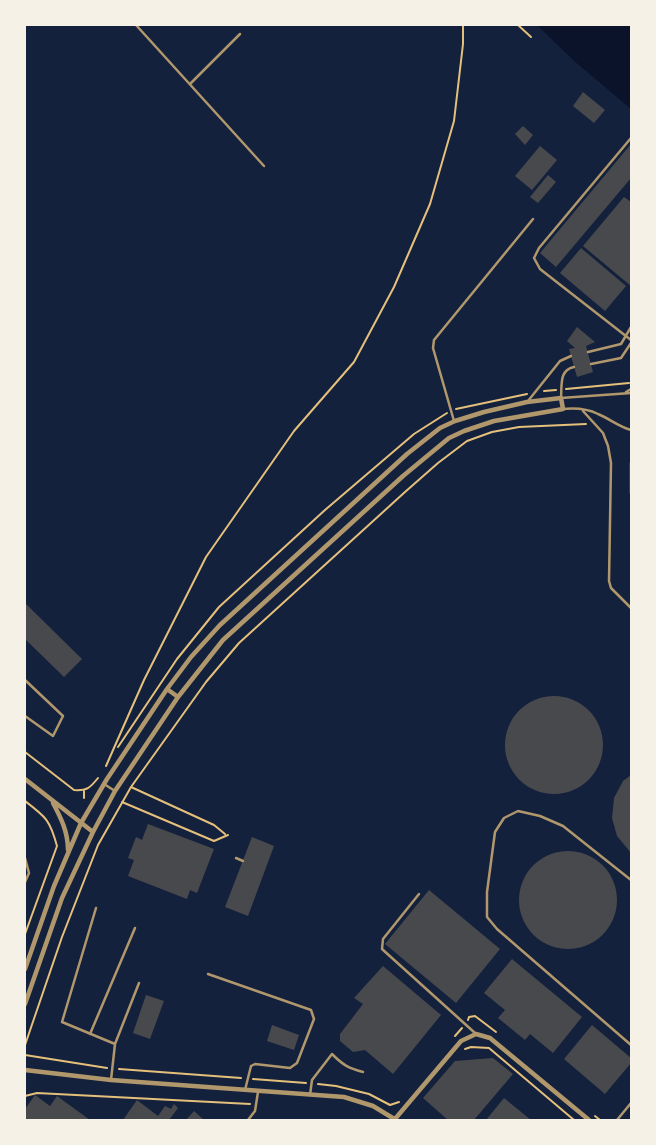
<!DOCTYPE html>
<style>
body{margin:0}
#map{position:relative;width:656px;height:1145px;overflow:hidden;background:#14213d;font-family:"PT Sans Narrow",sans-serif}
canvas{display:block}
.frame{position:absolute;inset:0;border:26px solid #f6f1e7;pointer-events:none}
</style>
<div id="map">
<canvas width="656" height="1145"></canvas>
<div class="frame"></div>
</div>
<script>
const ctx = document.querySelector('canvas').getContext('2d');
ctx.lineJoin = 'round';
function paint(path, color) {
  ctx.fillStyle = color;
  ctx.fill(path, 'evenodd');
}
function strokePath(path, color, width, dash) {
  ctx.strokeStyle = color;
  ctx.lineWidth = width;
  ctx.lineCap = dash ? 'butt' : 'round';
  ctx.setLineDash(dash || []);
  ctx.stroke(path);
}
paint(new Path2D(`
 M537 25H631V109L573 60Z`), '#0b132b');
paint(new Path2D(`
 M583 92 605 110 594 123 573 106Z
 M523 126 533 135 525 145 515 134Z
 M631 144V178L556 267 540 253Z
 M540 146 557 160 532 190 515 176Z
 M548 175 556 182 538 203 530 197Z
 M624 197 631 202V286L583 246Z
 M581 248 626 286 605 311 560 273Z
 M577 327 595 342 586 346 593 372 577 377 569 349 575 348 567 341Z
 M25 603 82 659 64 677 25 639Z
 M505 745a49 49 0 1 1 98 0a49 49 0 1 1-98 0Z
 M631 775V853L617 836 612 818 614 798 623 781Z
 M148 824 214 849 197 893 190 890 187 899 128 876 134 860 128 858 136 837 142 840Z
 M252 837 274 846 248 916 225 907Z
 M519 900a49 49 0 1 1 98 0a49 49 0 1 1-98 0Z
 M429 890 500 949 456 1003 385 944Z
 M512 959 582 1017 553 1053 530 1034 525 1040 498 1018 505 1010 484 993Z
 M383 966 441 1015 393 1074 365 1050 353 1052 340 1041V1034L363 1004 354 998Z
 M146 995 164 1001 150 1039 133 1033Z
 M272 1025 299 1035 294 1050 267 1041Z
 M592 1025 631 1058V1063L605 1094 564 1059Z
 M493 1058 513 1074 474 1120H448L423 1098 455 1061Z
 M35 1095 50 1106 57 1096 90 1120H25V1109Z
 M504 1098 531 1120H486Z
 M137 1100 158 1116 165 1106 171 1109 174 1104 178 1108 169 1120H123Z
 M194 1111 204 1120H186Z`), '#48494c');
strokePath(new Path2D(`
 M518 25 531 37
 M566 389 629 383
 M544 391 556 390
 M456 409 527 394
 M118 747 177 659 219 607 325 510 414 434 447 413
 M25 752 74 790C87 791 90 788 98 778
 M106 766 144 680 206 557 294 431 354 362 394 287 430 204 454 121 463 44V25
 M131 787 214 825 225 834
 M84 791V798
 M25 801C46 817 50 820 57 846L25 934
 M122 802 214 841 228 835
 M468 1020 469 1017 475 1016 496 1032
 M455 1036 462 1028
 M25 1045 62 937 98 845 131 787 206 682 239 643 405 492 438 463 467 441 492 432 519 427 586 424
 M465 1049 471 1047 489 1048 574 1120
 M25 1055 107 1068
 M119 1069 241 1078
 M253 1079 306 1083
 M318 1084 336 1086 369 1094 390 1105 399 1102
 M25 1096 37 1093 250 1104
 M595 1116 600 1120`), '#e5c07b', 2);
strokePath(new Path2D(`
 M136 25 264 166
 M190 84 240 34
 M631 138 539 248 534 258 540 269 631 340
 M588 352 621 344 631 327
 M591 364 621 358 631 343
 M574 367C559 370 562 385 561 398L631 393
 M626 392 631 389
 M528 401 560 361 571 356
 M563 409C574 408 588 409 598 414 610 419 619 427 631 430
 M583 411 603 433 608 446 611 463 609 581 611 588 631 608
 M454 421 433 348 434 340 533 219
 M631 463V493
 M25 680 63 716 53 736 25 716
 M104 784 115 791
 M25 858 29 873 25 882
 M236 858 243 861
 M631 880 563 826 540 816 518 811 504 818 495 832 487 892V917L497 929 631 1045
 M419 894 383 939 382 949 475 1033
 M96 908 62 1022 115 1044
 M208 974 311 1010 314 1019 297 1063 290 1068 255 1064 251 1066 245 1090
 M90 1034 135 928
 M111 1080 115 1044 139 983
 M310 1095 312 1080 332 1054C343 1065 348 1068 363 1072
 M248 1120 255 1111 258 1092
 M617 1120 631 1103`), '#b1986c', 2.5);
strokePath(new Path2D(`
 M167 689 178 697
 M25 779 93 832
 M53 803C61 818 68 832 68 850
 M25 969 54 886 81 823 107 779 167 689 191 657 220 625 407 454 440 428 455 421 484 412 527 402 561 398 563 409 494 421 464 431 449 438 403 476 223 640 178 697 115 791 93 832 62 898 25 1004
 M25 1070 111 1080 344 1097 373 1106 396 1120
 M395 1119 461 1041 476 1034 490 1038 589 1120`), '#b1986c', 4.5);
</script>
